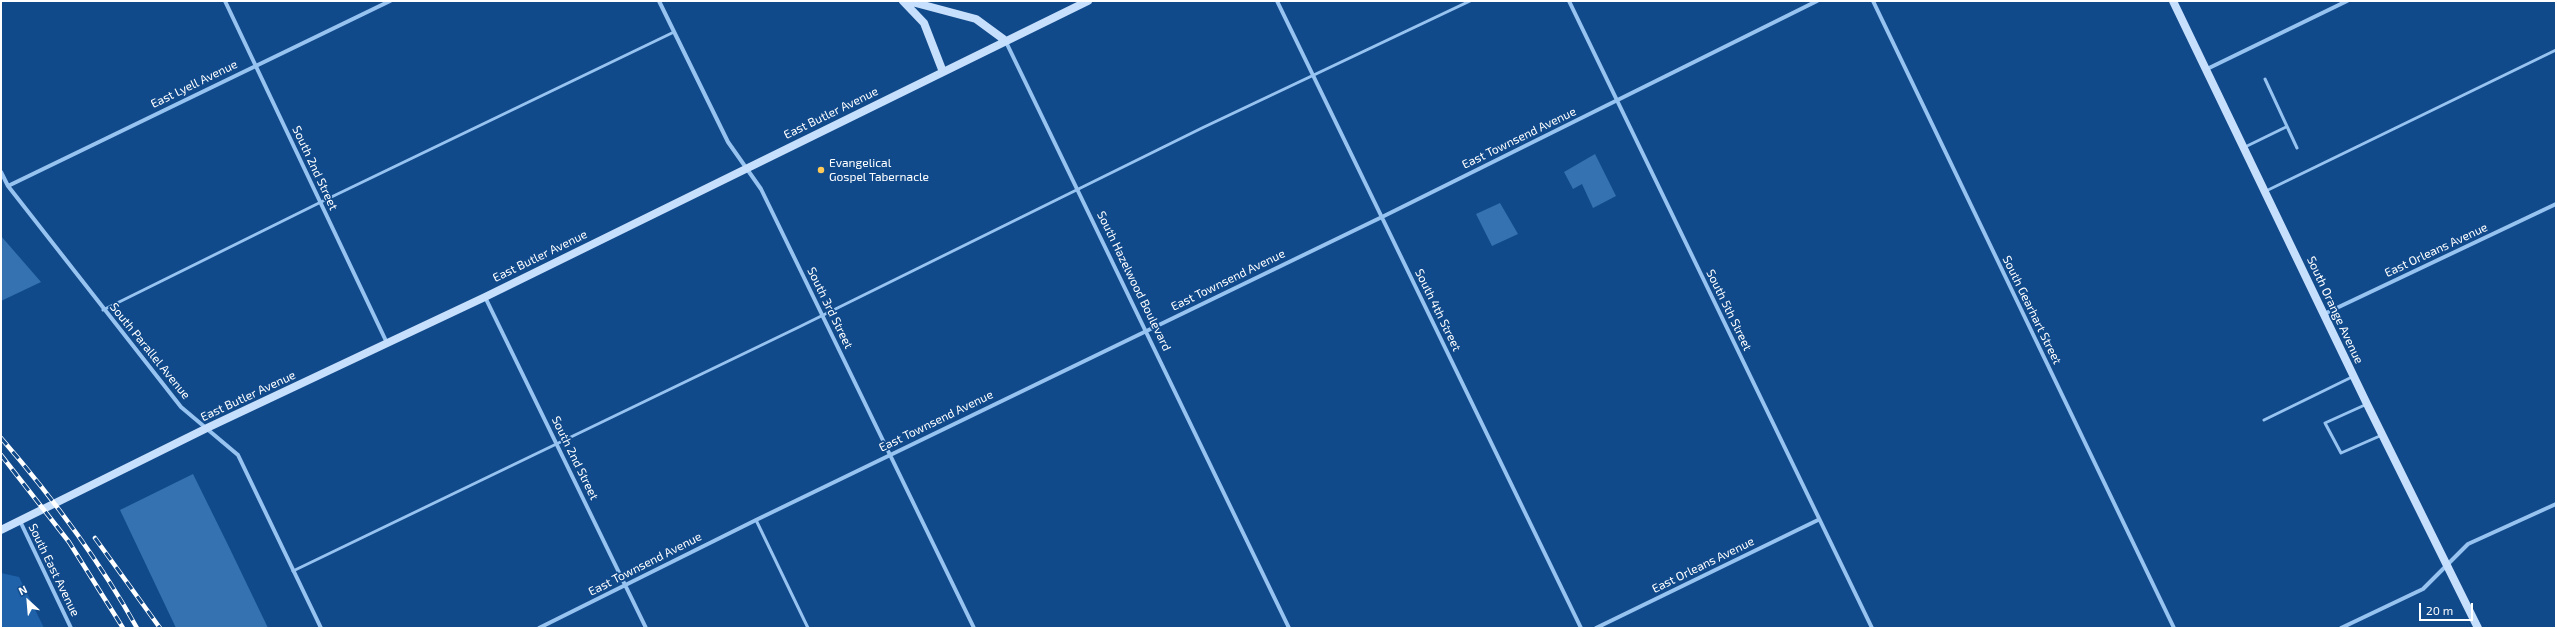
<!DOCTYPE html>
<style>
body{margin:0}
#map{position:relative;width:2557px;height:629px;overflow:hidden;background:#114a8b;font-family:"Exo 2",sans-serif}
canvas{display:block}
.frame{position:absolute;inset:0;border:2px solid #fff;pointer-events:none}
.north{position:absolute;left:8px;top:581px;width:40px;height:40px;-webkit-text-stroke:3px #114a8b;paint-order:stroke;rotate:334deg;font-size:11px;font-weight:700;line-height:16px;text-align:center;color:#fff}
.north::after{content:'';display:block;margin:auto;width:14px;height:18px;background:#fff;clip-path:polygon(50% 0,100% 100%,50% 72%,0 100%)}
.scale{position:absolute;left:2419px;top:603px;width:54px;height:18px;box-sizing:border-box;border:2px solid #fff;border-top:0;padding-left:5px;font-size:12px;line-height:14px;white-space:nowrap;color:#fff;-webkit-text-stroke:3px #114a8b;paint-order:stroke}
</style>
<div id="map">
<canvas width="2557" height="629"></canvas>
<div class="frame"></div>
<div class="north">N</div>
<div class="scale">20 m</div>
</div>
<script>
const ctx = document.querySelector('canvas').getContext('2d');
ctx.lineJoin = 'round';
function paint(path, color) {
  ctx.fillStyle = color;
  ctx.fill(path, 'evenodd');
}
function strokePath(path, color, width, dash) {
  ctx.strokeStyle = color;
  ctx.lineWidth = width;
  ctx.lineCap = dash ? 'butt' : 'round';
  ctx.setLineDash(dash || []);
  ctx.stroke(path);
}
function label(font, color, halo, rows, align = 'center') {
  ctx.font = font + ' "Exo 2",sans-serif';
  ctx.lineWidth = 3.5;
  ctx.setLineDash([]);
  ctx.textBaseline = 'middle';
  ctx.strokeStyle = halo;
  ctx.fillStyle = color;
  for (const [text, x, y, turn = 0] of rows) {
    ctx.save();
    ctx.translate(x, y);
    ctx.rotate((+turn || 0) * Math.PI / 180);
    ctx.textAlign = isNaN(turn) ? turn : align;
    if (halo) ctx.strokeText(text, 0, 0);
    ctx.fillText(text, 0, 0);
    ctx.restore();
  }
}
paint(new Path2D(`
 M1 573 19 577 44 628H1Z`), '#1f62a9');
paint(new Path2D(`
 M1595 154 1616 196 1593 208 1582 184 1573 189 1564 172Z
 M1500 203 1518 234 1492 246 1476 214Z
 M1 236 41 282 1 301Z
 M193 474 229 547 268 628H176L120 510Z`), '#3472b2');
strokePath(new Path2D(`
 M2265 79 2297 148
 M2245 147 2286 127
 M2266 191 2556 50
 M103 310 321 202 674 32
 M2367 404 2325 423 2341 453 2382 435
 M2264 420 2354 376
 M756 520 808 628
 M293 571 799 327 1202 128 1470 1`), '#97c3f1', 3);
strokePath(new Path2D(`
 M225 1 387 343
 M659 1 728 142 761 189 974 628
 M1277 1 1581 628
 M1569 1 1872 628
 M1873 1 2174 628
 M1006 42 1289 628
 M2207 69 2347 1
 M1 172 8 186 181 407 238 455 321 628
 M8 186 390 1
 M485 297 646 628
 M2324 314 2556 204
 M20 521 71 628
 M539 628 756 520 1382 217 1817 1
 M1596 628 1818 520
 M2341 628 2423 589 2468 544 2556 504`), '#97c3f1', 4);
strokePath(new Path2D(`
 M903 1 924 23 943 72
 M908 1 976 19 1006 41
 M2173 1 2367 404 2478 628
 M1 530 207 428 485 297 1088 1`), '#c6dffc', 8);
const rail = new Path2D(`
 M1 438C52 497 99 560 137 628
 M1 455 69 542 123 628
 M95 538 160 628`);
strokePath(rail, '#fff', 4.5);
strokePath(rail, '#114a8b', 3, [9]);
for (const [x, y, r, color] of [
 [821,170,4,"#ffc958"]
]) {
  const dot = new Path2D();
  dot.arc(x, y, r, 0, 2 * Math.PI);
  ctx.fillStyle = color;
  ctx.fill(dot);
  strokePath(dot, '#114a8b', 1.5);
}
label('12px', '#fff', '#114a8b', [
 ["East Lyell Avenue",194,84,-26],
 ["East Butler Avenue",831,113,-26],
 ["East Townsend Avenue",1519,138,-26],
 ["South 2nd Street",315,168,65],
 ["East Orleans Avenue",2436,250,-25],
 ["East Butler Avenue",540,256,-26],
 ["East Townsend Avenue",1228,280,-26],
 ["South Hazelwood Boulevard",1134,281,64],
 ["South 3rd Street",830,308,64],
 ["South 4th Street",1438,310,64],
 ["South 5th Street",1729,310,64],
 ["South Gearhart Street",2032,310,64],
 ["South Orange Avenue",2335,310,65],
 ["South Parallel Avenue",150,351,51],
 ["East Butler Avenue",248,396,-25],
 ["East Townsend Avenue",936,421,-26],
 ["South 2nd Street",575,458,64],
 ["East Townsend Avenue",645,564,-27],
 ["East Orleans Avenue",1703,565,-26],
 ["South East Avenue",54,570,64]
]);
label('12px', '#fff', '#114a8b', [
 ["Evangelical",829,163],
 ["Gospel Tabernacle",829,177]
], 'left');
</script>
